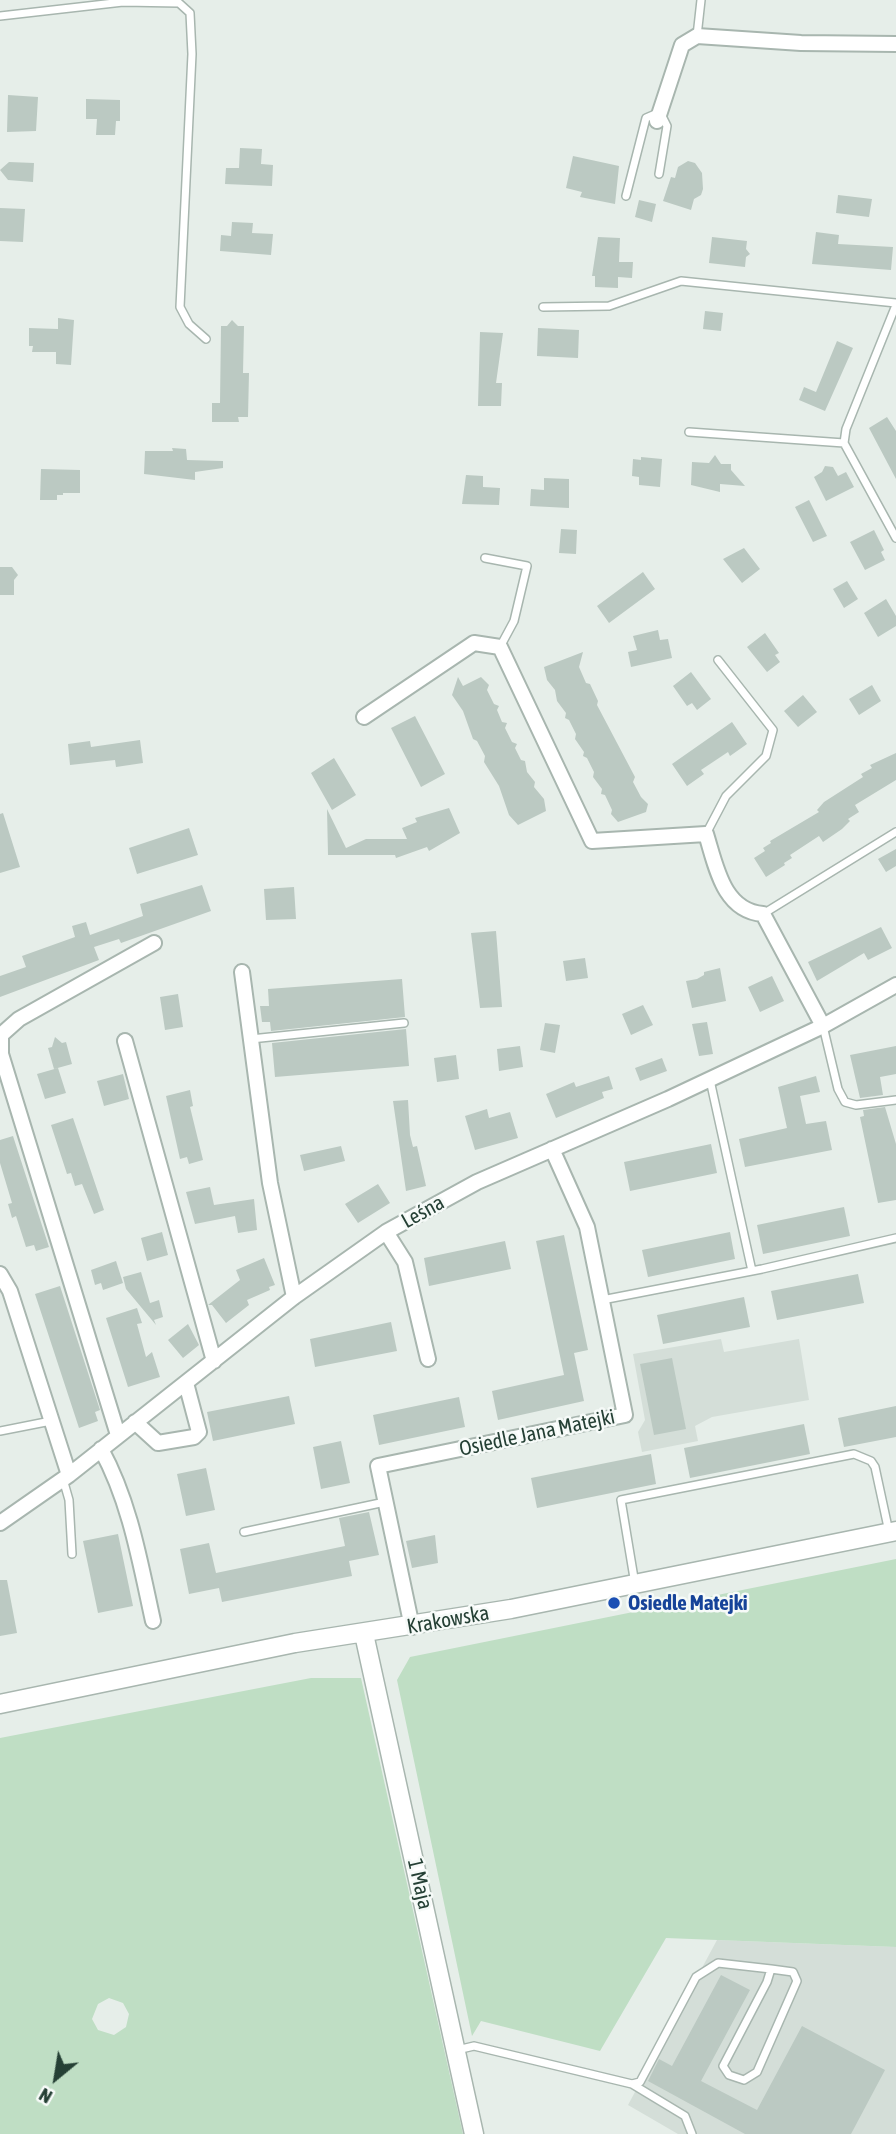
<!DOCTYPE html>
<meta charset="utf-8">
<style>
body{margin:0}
#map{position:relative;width:896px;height:2134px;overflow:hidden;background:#e6eee9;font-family:"Asap Condensed",sans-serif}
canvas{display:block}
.north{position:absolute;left:21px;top:2043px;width:70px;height:70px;-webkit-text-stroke:5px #f6faf8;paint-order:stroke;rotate:210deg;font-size:19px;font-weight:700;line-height:28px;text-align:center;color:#254035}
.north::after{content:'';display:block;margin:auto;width:24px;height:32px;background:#254035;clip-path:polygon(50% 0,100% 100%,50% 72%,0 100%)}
</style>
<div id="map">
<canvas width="896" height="2134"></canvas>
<div class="north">N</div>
</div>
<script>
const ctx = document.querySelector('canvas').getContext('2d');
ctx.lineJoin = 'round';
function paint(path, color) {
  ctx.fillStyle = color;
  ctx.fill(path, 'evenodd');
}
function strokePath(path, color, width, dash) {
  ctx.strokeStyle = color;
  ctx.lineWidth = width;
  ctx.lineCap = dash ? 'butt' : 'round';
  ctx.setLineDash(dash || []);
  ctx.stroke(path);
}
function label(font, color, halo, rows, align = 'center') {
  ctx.font = font + ' "Asap Condensed",sans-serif';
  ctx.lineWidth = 5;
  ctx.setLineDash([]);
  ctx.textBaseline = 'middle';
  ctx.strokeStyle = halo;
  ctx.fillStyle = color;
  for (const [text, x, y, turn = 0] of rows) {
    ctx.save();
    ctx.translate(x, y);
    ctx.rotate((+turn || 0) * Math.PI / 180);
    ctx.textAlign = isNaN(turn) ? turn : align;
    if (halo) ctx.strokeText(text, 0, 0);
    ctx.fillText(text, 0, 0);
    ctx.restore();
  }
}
paint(new Path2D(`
 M721 1339 724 1352 799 1339 809 1400 712 1417 695 1426 698 1441 642 1452 638 1432 645 1420 633 1354Z
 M717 1940 896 1947V2134H678L628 2105Z`), '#d4ded8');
paint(new Path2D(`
 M896 1559V1947L666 1938 600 2051 481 2021 472 2036 397 1680 410 1657Z
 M311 1678H361L463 2134H0V1738ZM109 1998 123 2003 129 2014 126 2027 114 2035 98 2030 92 2019 98 2004Z`), '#bfdec4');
paint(new Path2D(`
 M8 95 38 97 36 131 7 132Z
 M86 99 120 100V121H116L115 135H96L97 119H86Z
 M240 148 262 149 261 164 273 165 272 186 225 184 226 168H239Z
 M573 156 619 166 615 204 580 197 582 192 566 188Z
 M688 161 695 163 702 173 703 189 701 195 694 199 691 210 663 201 671 177 675 178 678 167Z
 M9 162 34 163 33 182 8 180 0 170Z
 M838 195 872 199 869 217 836 213Z
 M639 200 656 204 652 222 635 217Z
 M0 208 25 209 23 242 0 241Z
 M232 222 253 223 252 233 273 234 271 255 220 251 221 235 231 236Z
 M816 232 839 235 838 244 893 247 891 270 812 264Z
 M598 237 620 238 619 262H633L632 278 618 277V288L595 287V276H592Z
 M712 237 747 241 746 249 750 254 746 257 745 267 709 263Z
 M705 311 723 313 721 331 703 329Z
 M58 318 74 320 71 365 56 364V352H32L33 346H29V328L58 329Z
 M232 320 238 326H244L243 373H249L248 417H238L239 422H212V403H220L221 326H227Z
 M538 328 579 330 578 358 537 356Z
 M480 332 503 333 496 383H502L501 406H478Z
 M837 341 853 348 825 411 799 400 804 387 816 392Z
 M887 417 896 431V479L869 428Z
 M172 448 186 449 187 460 223 461V468L195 472V480L144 474 145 451H173Z
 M715 455 721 464H731V470L745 486 720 484V492L691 485 692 462 709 463Z
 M641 457 662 459 660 487 639 485V477L632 476 633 459 641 460Z
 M825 466 833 467 838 476 846 472 854 487 826 501 814 477 822 472Z
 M41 469 80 470V493H63V495H57V500H40Z
 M466 475 483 476V487L500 488 499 505 462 504Z
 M544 478 569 479V508L530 506 531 489 544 490Z
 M809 500 827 536 813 542 795 507Z
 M561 529 577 530 576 554 559 553Z
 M874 530 884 550 881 552 885 560 865 570 850 542Z
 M744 548 760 569 742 583 723 559Z
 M0 567H12L18 575 14 580V595H0Z
 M643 572 655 589 609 623 597 606Z
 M847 581 858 599 844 608 833 589Z
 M886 599 896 616V626L878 637 864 613Z
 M658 630 660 640 668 639 672 658 631 667 628 652 637 650 633 636Z
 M765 633 779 653 775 655 780 662 767 672 747 647Z
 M583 652 579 667 586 683 590 684 598 701 597 705 635 777 633 782 641 797 648 804 646 812 618 822 611 814 612 810 605 795 601 794 602 789 593 777 594 772 587 758 583 756 584 752 575 739 576 734 569 720 565 718 566 713 557 701 555 690 547 680 544 667Z
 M691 672 711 699 697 710 692 703 687 706 673 686Z
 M458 677 463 686 481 677 489 685 487 690 494 704 499 706 497 710 502 722 507 723 505 728 512 742 517 744 515 748 521 760 525 761 527 772 535 782 534 787 544 799 546 811 518 825 509 815 499 786 484 762 485 756 477 741 473 739 463 711 452 695Z
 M872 685 881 701 859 715 849 699Z
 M803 695 817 712 798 727 784 711Z
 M415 716 445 774 421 787 391 728Z
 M732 722 747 744 730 756 728 752 701 770 704 774 687 786 672 764Z
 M140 740 143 763 116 767 115 760 70 765 68 744 90 741 91 747Z
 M896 753V780L855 805 859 812 848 819 850 821 842 829 823 842 819 836 790 855 792 858 784 863 785 865 766 877 754 858 765 851 763 848 771 843 770 841 819 812 817 810 824 802 863 777 861 774 872 768 870 765Z
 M334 758 356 795 332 810 311 773Z
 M449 808 460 833 429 851 427 847 396 858 395 855H328L327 809 346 848 366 839H407L402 828 417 822 415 818Z
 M3 813 20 867 0 873V814Z
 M189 828 198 855 137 874 129 848Z
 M896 849V866L886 872 878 859Z
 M202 885 211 911 121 943 119 939 94 947 99 960 0 997V976L26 967 22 956 75 937 72 926 86 922 90 935 143 916 140 904Z
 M294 887 296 919 266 920 264 889Z
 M881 927 892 948 868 960 864 953 817 981 808 962Z
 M496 931 502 1007 480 1008 471 933Z
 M585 958 588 978 566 981 563 961Z
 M720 968 726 1001 692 1008 686 981 697 979 704 975V972Z
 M772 976 784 1001 760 1012 748 987Z
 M402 979 405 1017 271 1031 270 1022H262L260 1006H269L268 989Z
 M178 994 183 1027 165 1030 160 997Z
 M643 1005 653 1025 631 1035 622 1014Z
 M707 1022 713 1054 699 1056 692 1024Z
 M545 1023 560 1025 555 1053 540 1050Z
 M406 1029 409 1066 275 1077 272 1043Z
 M55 1037 62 1043 66 1042 72 1064 54 1069 48 1048 52 1047Z
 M520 1046 523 1067 499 1071 497 1049Z
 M896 1046V1074L880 1077 883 1095 860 1098 850 1055Z
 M456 1055 459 1079 437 1082 434 1058Z
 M662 1058 667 1071 640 1081 635 1068Z
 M58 1068 66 1093 45 1099 37 1074Z
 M123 1074 129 1099 104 1106 97 1081Z
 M609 1076 613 1089 602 1092 604 1098 556 1118 546 1094 574 1082 576 1087Z
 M816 1076 820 1092 800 1096 806 1124 826 1121 832 1150 745 1167 739 1139 787 1128 778 1087Z
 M190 1090 193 1106 190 1107 203 1160 189 1164 187 1157 180 1159 166 1096Z
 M408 1100 410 1135 413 1147 417 1146 426 1186 406 1191 393 1101Z
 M885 1107 896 1144V1200L878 1203 860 1117 864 1116 863 1110Z
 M487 1109 489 1118 510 1112 518 1138 475 1150 465 1116Z
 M73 1118 104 1210 94 1214 82 1184 75 1186 71 1173 67 1174 51 1125Z
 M13 1136 49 1247 36 1251 34 1245 26 1247 16 1216 12 1218 8 1204 12 1203 0 1163V1140Z
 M711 1144 717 1173 630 1191 624 1162Z
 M341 1146 345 1161 304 1171 300 1155Z
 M378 1184 390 1203 358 1223 345 1204Z
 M210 1187 214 1205 254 1199 257 1230 238 1233 235 1216 195 1224 186 1192Z
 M844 1207 850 1236 763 1254 757 1225Z
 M162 1232 168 1255 147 1261 141 1238Z
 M730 1232 735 1259 648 1277 642 1250Z
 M564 1235 588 1350 574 1353 584 1401 498 1420 492 1391 564 1375 536 1241Z
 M505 1241 511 1269 429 1286 424 1258Z
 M264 1258 275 1285 269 1287 270 1290 247 1300 249 1305 226 1323 212 1305H208L240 1280 236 1270Z
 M116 1261 123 1283 103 1290 101 1283 95 1285 91 1270Z
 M141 1272 150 1303 159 1300 163 1317 154 1320 156 1325 126 1289 123 1277Z
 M858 1274 864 1303 777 1320 771 1291Z
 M60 1286 100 1410 95 1412 98 1421 79 1428 35 1294Z
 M744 1297 750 1327 663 1344 657 1315Z
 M137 1308 142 1323 137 1324 146 1357 152 1352 160 1377 128 1387 106 1318Z
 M391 1322 397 1351 315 1367 310 1339Z
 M188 1324 199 1345 183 1358 168 1340Z
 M672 1358 686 1429 654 1435 640 1364Z
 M289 1396 295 1424 213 1441 207 1412Z
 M459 1397 465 1427 379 1445 373 1415Z
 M896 1406V1437L844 1447 838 1418Z
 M804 1424 810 1454 690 1478 684 1448Z
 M341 1441 350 1483 321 1489 313 1447Z
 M651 1454 656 1484 537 1508 531 1478Z
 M206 1468 215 1510 186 1516 177 1474Z
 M369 1512 379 1555 349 1561 352 1576 222 1602 219 1588 189 1594 180 1549 209 1543 216 1573 345 1546 339 1518Z
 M118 1534 133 1606 98 1613 83 1541Z
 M435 1535 438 1563 412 1568 406 1541Z
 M0 1580H7L17 1633 0 1636Z
 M721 1975 750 1990 701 2081 757 2110 802 2026 885 2070 851 2134H745L648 2081 659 2059 672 2066Z`), '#bbc9c2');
const service = new Path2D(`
 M0 16 123 2 179 3 190 13 192 54 180 307 189 324 206 339
 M697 36 701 0
 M626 196 646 118 660 112 667 126 659 174
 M896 305 846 429 844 443 896 538
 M543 307 609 306 681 281 896 303
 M689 432 844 443
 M485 558 527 566 514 621 500 647
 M706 834 726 796 766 756 773 730 718 660
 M763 914 896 832
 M823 1026 838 1089 845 1102 856 1105 896 1100
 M251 1039 404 1023
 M710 1080 752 1271
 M602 1300 762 1269 896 1238
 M0 1431 51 1421
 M63 1479 69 1500 72 1554
 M244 1532 385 1502
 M635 1584 621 1500 854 1454 871 1461 875 1467 889 1532
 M457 2050 474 2046 632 2084 685 2116 692 2134
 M632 2084 640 2082 696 1977 718 1963 771 1969 767 1982 723 2066 729 2075 744 2080 757 2072 797 1981 793 1972 771 1969`);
const minor = new Path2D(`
 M657 121 682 45 697 36 801 43 896 44
 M364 717 474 643 500 647 592 841 706 834C716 866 723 911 763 914L823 1026
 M242 972 270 1183 294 1297
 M125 1041 214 1361
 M386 1232 405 1262 428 1359
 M0 1274 10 1291 69 1475
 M135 1422 158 1443 194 1437 199 1432 186 1383
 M118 1435 1 1054V1035L19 1019 154 943
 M101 1449C130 1502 140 1562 153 1621
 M0 1523 69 1475 294 1297 386 1232 477 1182 668 1099 823 1026 896 985
 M412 1627 378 1466 625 1415 587 1227 552 1149`);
const tertiary = new Path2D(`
 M364 1634 474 2134
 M0 1704 295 1643 511 1609 896 1531`);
strokePath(service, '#a8b6af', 10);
strokePath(minor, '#a8b6af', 18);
strokePath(tertiary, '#a8b6af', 21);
strokePath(service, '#fff', 7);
strokePath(minor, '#fff', 14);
strokePath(tertiary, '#fff', 18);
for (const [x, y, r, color] of [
 [614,1603,7,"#1a4fb4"]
]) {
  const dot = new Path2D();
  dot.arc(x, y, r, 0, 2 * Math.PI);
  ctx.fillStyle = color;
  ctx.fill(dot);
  strokePath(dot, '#f6faf8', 2.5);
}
label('21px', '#254035', '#f6faf8', [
 ["Leśna",423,1212,-29],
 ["Osiedle Jana Matejki",537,1433,-12],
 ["Krakowska",448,1620,-10],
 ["1 Maja",420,1884,77]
]);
label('bold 21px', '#164399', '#f6faf8', [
 ["Osiedle Matejki",628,1603]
], 'left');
</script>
